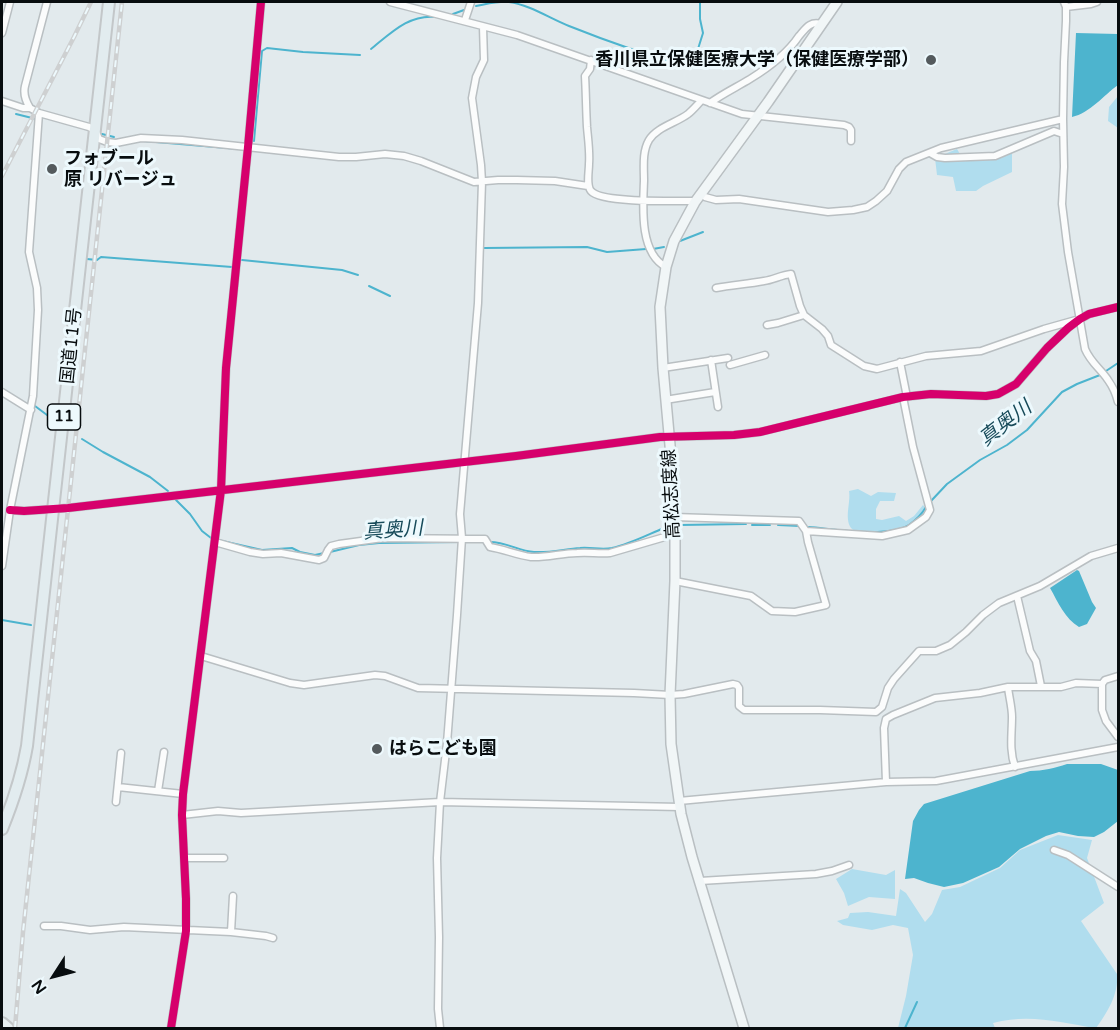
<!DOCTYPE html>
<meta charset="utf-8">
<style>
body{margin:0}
#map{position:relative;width:1120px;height:1030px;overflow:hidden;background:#e2eaed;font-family:"Varela Round",sans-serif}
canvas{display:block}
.frame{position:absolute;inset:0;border:3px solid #080d0f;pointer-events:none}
.north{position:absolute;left:24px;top:946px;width:60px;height:60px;-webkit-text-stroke:4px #edf9fd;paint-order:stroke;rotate:234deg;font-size:16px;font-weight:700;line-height:24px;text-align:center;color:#080d0f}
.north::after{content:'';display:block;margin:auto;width:21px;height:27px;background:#080d0f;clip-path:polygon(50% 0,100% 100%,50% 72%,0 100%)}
</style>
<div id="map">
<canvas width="1120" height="1030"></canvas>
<div class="frame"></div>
<div class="north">N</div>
</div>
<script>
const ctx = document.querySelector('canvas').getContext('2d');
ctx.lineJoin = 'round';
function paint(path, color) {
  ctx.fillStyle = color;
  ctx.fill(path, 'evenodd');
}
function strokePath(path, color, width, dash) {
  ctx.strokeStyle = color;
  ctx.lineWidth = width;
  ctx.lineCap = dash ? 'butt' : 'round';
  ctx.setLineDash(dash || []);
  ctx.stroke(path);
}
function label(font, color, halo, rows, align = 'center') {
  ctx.font = font + ' "Varela Round","Noto Sans JP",sans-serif';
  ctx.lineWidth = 6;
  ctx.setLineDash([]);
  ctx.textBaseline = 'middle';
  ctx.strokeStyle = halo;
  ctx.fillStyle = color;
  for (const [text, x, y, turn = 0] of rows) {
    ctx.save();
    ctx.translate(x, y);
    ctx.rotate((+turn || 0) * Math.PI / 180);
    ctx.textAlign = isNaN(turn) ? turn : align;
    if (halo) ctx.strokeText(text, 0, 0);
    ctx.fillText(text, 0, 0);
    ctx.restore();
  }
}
paint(new Path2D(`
 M1118 96V128L1108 121 1109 107Z
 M957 149 960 154 1012 153V172L983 186 976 191H956L953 177 937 175 935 158Z
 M858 489 871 496 878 492 896 493 894 501H880L876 509V519L882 520 899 516 906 521 914 516 923 505 927 510C922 517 915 525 906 529 895 534 860 538 851 528 844 518 851 502 849 491Z
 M1058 835 1092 840 1087 858 1104 903 1081 921 1117 974C1119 994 1107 1013 1096 1028 1060 1023 1031 1013 993 1023L995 1028H898L906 996 913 955 908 928 893 925 872 930 843 925 837 921 848 918 850 913 868 912 896 916 900 889 906 893 925 922 932 914 942 890 960 887 1000 868 1020 850Z
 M852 869 886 875 895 870V899L869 897 848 906 844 893 836 879Z`), '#b0ddee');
paint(new Path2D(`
 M1076 33 1118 34V85C1104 95 1090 113 1072 117Z
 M1077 570 1079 571 1092 602 1096 608 1087 624 1079 627C1065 619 1058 602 1050 588Z
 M1067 764H1101L1118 770V821L1104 832 1094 837 1078 836 1059 832 1046 836 1020 849 999 867 963 883 944 887 928 883 914 878 905 879 913 821 919 810 924 804 1030 771C1043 771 1055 768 1067 764Z`), '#4db4ce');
strokePath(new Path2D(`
 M476 6C487 4 498 1 509 2 530 5 549 18 569 26 609 42 650 56 692 68L703 33 700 19V2
 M453 14 464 10
 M371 49C391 33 409 14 436 17
 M16 114 36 119
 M102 134 114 137
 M144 141 239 149
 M254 141 262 51 267 48 303 52 360 55
 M680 241 703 232
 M484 248 587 247 607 252 646 249
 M653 249 664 247
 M87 259 97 260 101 257 232 267
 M242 260 342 270 358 275
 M369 286 390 296
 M1106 371 1118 363
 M35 406 55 421
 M82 439 103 452 150 477 168 491
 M176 500 190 514 202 531 211 538
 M931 501 947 484 980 460 1007 445 1027 430 1062 392 1077 384 1100 375
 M680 525 746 524
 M752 525H770
 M778 525 800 526
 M809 527C835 529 887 538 909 525 916 520 922 514 926 507
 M218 540 262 550 292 548 300 552 315 555 324 553
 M465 542H477
 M490 542C506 542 519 551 534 552 550 553 565 549 580 548 591 547 601 550 612 548 630 544 647 535 664 528
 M330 552 359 545 379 543 458 542
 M2 620 31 625
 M905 1028 917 1002`), '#4db4ce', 2);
const minor = new Path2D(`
 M390 2 517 35 742 114 844 125 849 127 851 130V141
 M1064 2 1066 7V21L1064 62 1063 119 1064 167 1062 204 1068 252 1085 349C1091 363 1100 368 1108 380 1113 387 1116 394 1118 402
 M1066 7 1091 4 1097 2
 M465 20 471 2
 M2 33 10 2
 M591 60 590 69 585 76C586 93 586 110 587 127 588 139 590 152 589 164 589 172 586 185 591 191 601 203 674 201 691 201L695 202
 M2 101 23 108H30L39 113 89 127 95 130 99 139 107 142 116 143 141 138 182 140 339 157H356L385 154 404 156 421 161 474 182 498 180H517L555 181 588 186
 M710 103C722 94 737 87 750 79 768 68 787 54 799 36 806 28 810 21 821 24
 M30 108C25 100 23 94 25 86L47 2
 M930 153 937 157 945 158 995 156 1054 131 1063 134
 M701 193 705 197 716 200 739 199 828 212 853 210 867 207 876 201 887 191 899 169 906 162 941 148 1063 119
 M666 267C639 253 643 206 644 181 644 167 642 152 649 140 657 127 676 123 688 114 693 110 697 105 701 101
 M716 288C732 285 748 284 764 281 773 280 781 275 791 274L800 306 804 315 822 329 828 336 831 345 864 366 877 369 926 356 981 351 1044 329 1076 320
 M767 325 778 323 804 315
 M711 360 718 407
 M900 362 907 397
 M730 365 765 355
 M663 368 728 358
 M2 392 31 410
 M665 400 715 392
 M10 510 24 511 68 508 516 456 660 437 734 435 760 432 903 397 931 394 986 396 998 394 1016 384 1047 348 1068 328 1080 319 1089 314 1118 307
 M674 517 799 521 806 531 808 542 826 605 795 612 772 611 751 596 675 581
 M806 531 882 536 908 530 926 517 930 510 913 447 903 397
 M215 542 250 552 263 554 281 553 319 560 324 558 328 550 331 546 339 544 383 538 485 539 490 547C503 549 517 555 531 557 546 558 562 553 577 553 589 552 599 554 610 553L675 534
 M2 566 10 510 33 396 38 310 37 288 29 252 39 113
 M1017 596 1030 651 1036 661 1041 686
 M201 656 290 683 304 685 375 675 385 676 418 688 634 693 670 695 684 694 733 684 737 685 739 688V706L744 710H820L876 712 882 707 888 688 894 679 919 651H936L950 645 966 632 983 615 999 603 1040 586 1091 556 1118 548
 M1118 676 1105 680 1102 684V710L1106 721 1118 737
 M1015 767C1009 750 1012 734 1012 717 1012 707 1009 697 1008 687H1061L1076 683 1102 684
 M886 782 884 728 886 719 893 715 935 698 980 693 1008 687
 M118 787 183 794
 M158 791 164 752
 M679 801 886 782 936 781 1118 747
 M116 802 121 753
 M182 815 218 811 241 813 440 802 680 807
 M1054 850 1068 855 1118 887
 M184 858H224
 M700 881 816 874 832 871 849 865
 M44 926H61L90 930 124 927 231 932 266 936 273 938
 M231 932 233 896
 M171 1028 186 931V899L182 815 183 794 221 490 226 368 248 147 261 2
 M440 1028 438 1009 439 937 437 858 440 802 447 743 457 615 462 538 460 514 478 303 482 182 481 165 472 98 476 77 484 60 483 27`);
const secondary = new Path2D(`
 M744 1028 692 857 681 814 671 744 670 695 675 581V534L670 445 663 368 660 307 666 267 674 241 695 202 768 102 837 2`);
const primary = new Path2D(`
 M2 1023 8 1028`);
const trunk = new Path2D(`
 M2 829C13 802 22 775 27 746L109 2`);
strokePath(minor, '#b9bfc2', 9);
strokePath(secondary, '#b9bfc2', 12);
strokePath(primary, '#c3c7c9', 14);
strokePath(trunk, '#c3c7c9', 14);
strokePath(minor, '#fbfcfc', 6);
strokePath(secondary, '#f1f6f7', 9);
strokePath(primary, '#e8f0f2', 10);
strokePath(trunk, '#e2ecef', 10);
const rail = new Path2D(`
 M2 176 74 37 91 2
 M15 1028 23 932 122 2`);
strokePath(rail, '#ced0d1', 4.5);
strokePath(rail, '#edf9fd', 2, [7]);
strokePath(new Path2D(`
 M10 510 24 511 68 508 516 456 660 437 734 435 760 432 903 397 931 394 986 396 998 394 1016 384 1047 348 1068 328 1080 319 1089 314 1118 307
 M171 1028 186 931V899L182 815 183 794 221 490 226 368 248 147 261 2`), '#d6006c', 8);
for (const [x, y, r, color] of [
 [931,60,6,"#545a5d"],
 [52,169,6,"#545a5d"],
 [377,749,6,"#545a5d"]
]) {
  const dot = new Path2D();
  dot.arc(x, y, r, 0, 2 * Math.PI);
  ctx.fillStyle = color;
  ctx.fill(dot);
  strokePath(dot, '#edf9fd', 2);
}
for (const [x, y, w] of [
 [64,417,33]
]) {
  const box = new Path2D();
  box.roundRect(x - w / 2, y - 13, w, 26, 4.5);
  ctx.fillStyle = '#edf9fd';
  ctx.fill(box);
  strokePath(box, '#080d0f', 1.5);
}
label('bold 16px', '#080d0f', null, [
 ["11",64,417]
]);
label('bold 18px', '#080d0f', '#edf9fd', [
 ["香川県立保健医療大学（保健医療学部）",919,60,"right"],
 ["フォブール",64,159],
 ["原 リバージュ",64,180],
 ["はらこども園",389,749]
], 'left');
label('18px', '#080d0f', '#edf9fd', [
 ["国道11号",72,346,-84],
 ["高松志度線",672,494,-93]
]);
label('italic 20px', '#184b5a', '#edf9fd', [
 ["真奥川",1006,424,-38],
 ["真奥川",393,531,-4]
]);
</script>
